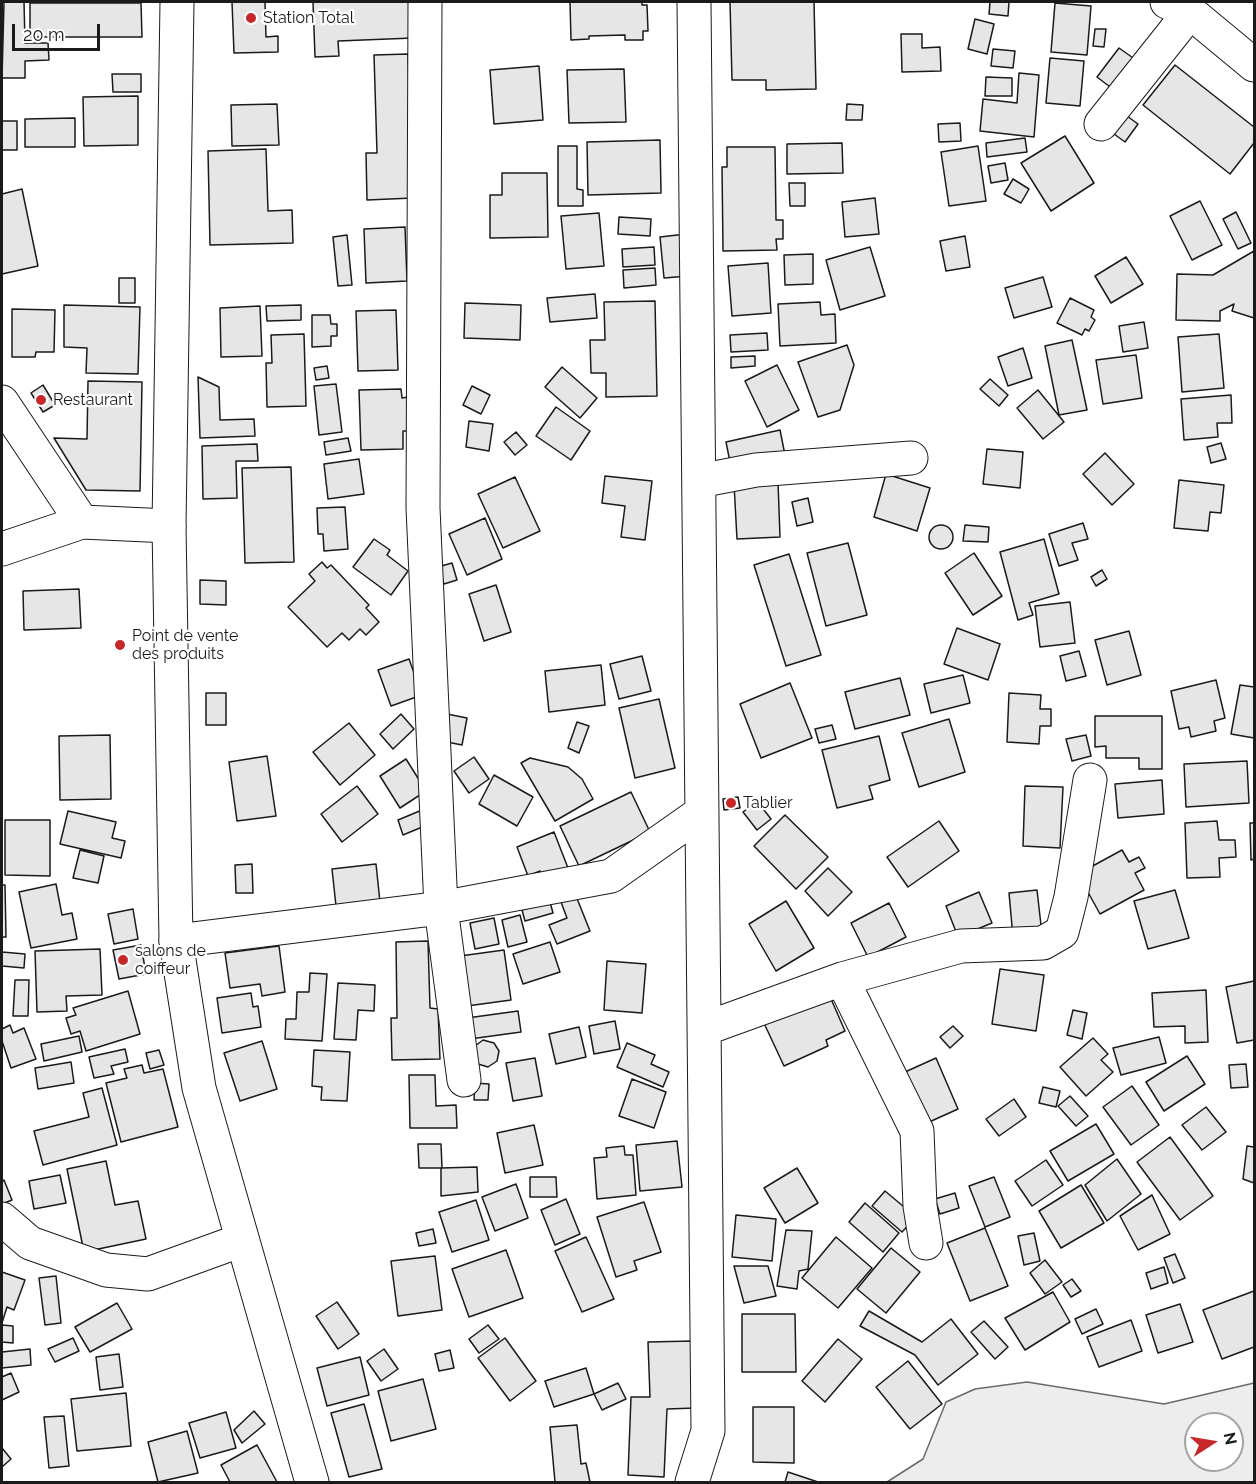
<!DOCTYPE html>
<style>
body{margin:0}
#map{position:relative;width:1256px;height:1484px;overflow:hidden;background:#fff;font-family:Raleway,sans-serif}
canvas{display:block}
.frame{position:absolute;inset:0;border:3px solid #1a1a1a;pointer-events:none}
.north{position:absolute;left:1184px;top:1412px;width:60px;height:60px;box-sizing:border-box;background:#fff;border:2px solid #a3a3a3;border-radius:50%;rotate:78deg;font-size:16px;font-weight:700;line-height:24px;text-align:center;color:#1a1a1a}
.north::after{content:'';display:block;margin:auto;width:21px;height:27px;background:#c62828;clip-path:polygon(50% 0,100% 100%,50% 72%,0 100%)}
.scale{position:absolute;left:12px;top:24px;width:88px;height:27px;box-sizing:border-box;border:3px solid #1a1a1a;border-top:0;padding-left:8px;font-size:18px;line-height:21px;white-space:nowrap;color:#1a1a1a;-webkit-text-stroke:4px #fff;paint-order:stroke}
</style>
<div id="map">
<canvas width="1256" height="1484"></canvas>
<div class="frame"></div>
<div class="north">N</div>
<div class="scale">20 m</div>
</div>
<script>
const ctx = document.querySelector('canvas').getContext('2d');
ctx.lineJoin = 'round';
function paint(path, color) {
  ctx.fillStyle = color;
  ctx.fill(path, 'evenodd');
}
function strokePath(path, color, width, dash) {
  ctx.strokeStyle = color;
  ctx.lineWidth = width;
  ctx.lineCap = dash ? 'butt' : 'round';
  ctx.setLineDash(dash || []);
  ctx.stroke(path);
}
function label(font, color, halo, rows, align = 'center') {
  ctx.font = font + ' Raleway,sans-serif';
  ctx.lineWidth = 4.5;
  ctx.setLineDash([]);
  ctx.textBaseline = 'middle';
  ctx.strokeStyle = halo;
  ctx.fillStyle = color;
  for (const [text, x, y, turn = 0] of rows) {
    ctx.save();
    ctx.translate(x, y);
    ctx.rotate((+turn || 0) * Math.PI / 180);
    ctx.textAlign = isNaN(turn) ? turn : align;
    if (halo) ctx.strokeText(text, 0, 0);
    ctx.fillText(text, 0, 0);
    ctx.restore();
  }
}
const built = new Path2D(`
 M1027 1382 1164 1404 1254 1383V1482H887L923 1459 946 1402 975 1389ZM1196 1424H1232V1460H1196Z`);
paint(built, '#ededed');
strokePath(built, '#6a6a6a', 1.5);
const building = new Path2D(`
 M4 2H24L25 43H48L49 60 25 61V78H2Z
 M232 2H265L266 37 278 36V52L234 53Z
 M313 2H412L413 38 338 41 339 56 315 57Z
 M570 2H642V5H647L648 31H643V40H625V35L589 36V39L571 40Z
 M730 2H814L816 89 766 90V80H732Z
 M990 2H1009L1008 16 989 14Z
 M30 3H141L142 37H30Z
 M1055 3 1091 6 1087 55 1051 52Z
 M975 19 994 24 987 54 968 49Z
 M1095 29H1106L1104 47 1093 46Z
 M901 34H922V48L940 47 941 71 902 72Z
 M1119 48 1136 60 1114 90 1097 77Z
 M993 49 1015 51 1013 68 991 66Z
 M408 54 413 198 367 200 366 153H377L374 55Z
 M1050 58 1084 61 1080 106 1046 103Z
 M1175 65 1254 127V143L1230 174 1143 105Z
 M539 66 543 120 494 124 490 70Z
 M624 69 626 122 569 123 567 70Z
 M1019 73 1039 75 1034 137 980 131 983 99 1017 103Z
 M112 74H141V92H113Z
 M986 77 1012 78V96H985Z
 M138 96V145L84 146 83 97Z
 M277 104 279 145 232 146 231 105Z
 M847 104 863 105 862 120H846Z
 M1127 116 1138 124 1125 142 1114 134Z
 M75 118V147H25V119Z
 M2 121H17V150H2Z
 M960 123 961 141 939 142 938 124Z
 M1065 136 1094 183 1051 211 1021 163Z
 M1025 138 1027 152 987 157 986 143Z
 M660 140 661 193 588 195 587 142Z
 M842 143 843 173 787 174V144Z
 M558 146H577V189L583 190V206H558Z
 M978 146 986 201 949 206 941 152Z
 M727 147H775L776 220H783V239H776L777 250 723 251 722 167H727Z
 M266 149 268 211 292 210 293 243 210 245 208 151Z
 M1005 163 1008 180 991 183 988 166Z
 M502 173H547L548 237 490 238V195H502Z
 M1013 179 1029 189 1021 203 1004 194Z
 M789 183H805V206H790Z
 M22 189 38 266 2 274V194Z
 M875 198 879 234 845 237 842 202Z
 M1200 201 1222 245 1192 260 1170 216Z
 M1236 212 1251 243 1238 249 1223 219Z
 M599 213 604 266 566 269 561 216Z
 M619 217 651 219 650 236 618 234Z
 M405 227 407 281 366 283 364 229Z
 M686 234 689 276 664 278 660 237Z
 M347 235 352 285 338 286 333 237Z
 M965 236 970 267 946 271 940 241Z
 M654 247 655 265 623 267 622 249Z
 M870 247 885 296 840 310 826 260Z
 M1254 251V318L1232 311 1234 304 1220 311V321L1176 320 1177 274 1213 275Z
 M813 254V284L785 285 784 255Z
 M1126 257 1143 284 1111 303 1095 276Z
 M768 263 771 313 732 316 728 266Z
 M655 268 656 285 624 288 623 270Z
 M1043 277 1052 307 1014 318 1005 288Z
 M119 278H135V303H119Z
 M595 294 597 318 550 322 547 298Z
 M1070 298 1094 310 1091 317 1095 320 1089 331 1085 329 1082 335 1057 323Z
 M655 301 657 396 606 397V373H591L590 340H605L604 302Z
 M820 302 821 315 835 314 836 343 780 346 778 304Z
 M465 303 521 305 520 340 464 338Z
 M64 305 140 307 138 374 86 373 87 348 64 347Z
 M301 305V320L267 321 266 306Z
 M260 306 262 356 221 357 220 308Z
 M12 309 55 310 54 352H36L35 357H12Z
 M396 310 398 370 358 371 356 311Z
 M312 315H330L331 324H337V336H331V346L312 347Z
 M1144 322 1148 348 1123 352 1119 326Z
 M767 333 768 350 731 352 730 335Z
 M304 334 306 406 267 407 266 363H272L271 335Z
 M1219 334 1224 388 1182 392 1178 337Z
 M1072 340 1087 410 1059 415 1045 346Z
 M847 345 854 365 840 410 818 417 798 362Z
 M1023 348 1032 378 1008 386 998 357Z
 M1136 355 1142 398 1103 404 1096 360Z
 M755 356V366L731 368V357Z
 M777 365 799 410 767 427 745 381Z
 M327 366 329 378 316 380 314 368Z
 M562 367 597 398 580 418 545 387Z
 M198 377 219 387 220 420 254 419 255 436 200 438Z
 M990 379 1008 395 999 406 980 389Z
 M88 381 142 382 140 491 86 490 54 438 87 439Z
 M336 384 342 432 319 435 314 386Z
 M43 385 55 405 43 412 31 393Z
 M472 386 490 395 481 414 463 405Z
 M401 389 402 398 408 397 409 431H403V449L361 450 359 390Z
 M1038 390 1064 422 1043 439 1017 408Z
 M1231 395 1232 423H1217L1218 437 1184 440 1181 399Z
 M556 407 590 431 571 460 536 436Z
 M469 421 493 424 489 451 466 447Z
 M780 430 785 455 731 467 726 442Z
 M516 432 527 445 515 455 504 442Z
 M348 438 351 451 326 455 324 442Z
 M1221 443 1226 459 1211 463 1207 447Z
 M257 444 258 461H236L237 498 203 499 202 446Z
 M987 449 1023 452 1020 488 983 484Z
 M1105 453 1134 484 1112 505 1083 474Z
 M359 459 364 494 328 499 324 464Z
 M291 467 294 562 245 563 242 468Z
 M886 474 930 488 917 531 874 517Z
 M605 476 652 481 645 540 621 537 625 506 602 503Z
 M515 477 540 531 503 548 478 494Z
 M1179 480 1224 485 1221 513 1210 512 1208 531 1174 528Z
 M778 482 780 537 737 539 734 484Z
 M808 498 813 522 797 526 792 502Z
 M345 507 348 549 324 551 323 534H318L317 508Z
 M485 518 502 559 467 575 449 534Z
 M1083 523 1088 539 1072 543 1078 560 1059 566 1049 534Z
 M929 537a12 12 0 1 1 24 0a12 12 0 1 1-24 0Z
 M965 525 989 527 988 542 963 541Z
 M374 539 390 550 387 555 408 571 391 595 353 567Z
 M1044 539 1059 594 1029 603 1033 615 1018 620 1000 552Z
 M848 543 867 615 826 626 807 553Z
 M974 553 1002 596 973 615 945 573Z
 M789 554 821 655 786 666 754 565Z
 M322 562 327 568 331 565 369 605 366 608 379 622 366 635 360 629 349 640 342 633 327 647 288 607 315 581 309 574Z
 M452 563 457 580 444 584 438 567Z
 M1102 570 1107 579 1096 586 1091 577Z
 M200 580 226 581V605L200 604Z
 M496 585 511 632 484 641 469 594Z
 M79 589 81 628 24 630 23 591Z
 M1070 602 1075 643 1040 647 1035 606Z
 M957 628 1000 644 988 680 944 664Z
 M1129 631 1141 675 1107 685 1095 640Z
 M1079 651 1086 676 1066 681 1060 656Z
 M642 656 651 691 619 699 610 664Z
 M409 659 422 695 391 706 378 670Z
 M601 665 605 705 549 712 545 671Z
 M963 675 970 703 931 713 924 684Z
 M900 678 910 715 855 729 845 692Z
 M1216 680 1225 718 1214 721 1216 731 1191 737 1189 727 1179 729 1171 691Z
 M790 683 812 738 761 758 740 704Z
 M1240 685 1254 687V738L1231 734Z
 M206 693H226V725H206Z
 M1009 693 1041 695 1040 709H1051V726H1040L1039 744 1007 742Z
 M659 699 675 768 635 778 619 708Z
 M401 714 414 729 393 749 380 734Z
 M447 714 467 718 462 745 442 741Z
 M1095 716H1162V769H1139V758H1106V746L1095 747Z
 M949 719 965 772 919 787 902 733Z
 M577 722 589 726 579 753 568 748Z
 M349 723 375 755 340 785 313 752Z
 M832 725 836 739 819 743 815 729Z
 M110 735 111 799 60 800 59 736Z
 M1086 735 1091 756 1072 761 1066 739Z
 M879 736 890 780 869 786 873 799 837 808 822 750Z
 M267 756 276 816 237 821 229 762Z
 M474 757 489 779 469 793 454 771Z
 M530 758 568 767 582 779 593 799 555 821 521 763Z
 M406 759 426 791 400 808 380 776Z
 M1247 761 1249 803 1186 807 1184 764Z
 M494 775 533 797 517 826 479 804Z
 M1162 780 1164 814 1118 818 1115 784Z
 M357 786 378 814 342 842 321 814Z
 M1025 786 1063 787 1060 848 1023 846Z
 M631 792 650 832 579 866 560 826Z
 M738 797 740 808 724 810 723 799Z
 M757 801 771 819 757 830 743 812Z
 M422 810 427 825 403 835 398 820Z
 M68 811 116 822 112 838 125 841 121 858 60 844Z
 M785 815 828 857 796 889 754 846Z
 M5 820H50V876L5 875Z
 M939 821 959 851 908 887 887 857Z
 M1217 821 1219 840H1235L1236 857 1219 858 1220 877 1187 878 1185 823Z
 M1250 823H1254V859L1251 860Z
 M554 832 568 868 543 877 540 871 528 876 517 847Z
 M80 850 104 856 98 883 73 878Z
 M1122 850 1129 862 1139 857 1145 868 1135 873 1144 890 1100 914 1078 874Z
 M252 864 253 893H236L235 865Z
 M376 864 380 902 336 906 332 869Z
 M828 868 852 892 828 916 805 891Z
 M56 884 62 915 72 913 77 939 31 948 19 892Z
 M2 885H5L6 937H2Z
 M1037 890 1042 934 1013 937 1009 893Z
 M1175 890 1189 938 1148 949 1134 901Z
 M979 892 992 923 958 937 946 906Z
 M576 896 590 931 557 944 549 925 567 918 561 902Z
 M786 901 814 948 776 971 749 924Z
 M550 902 553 913 525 921 522 910Z
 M889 903 906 937 868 957 851 923Z
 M133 909 138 939 114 944 108 914Z
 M520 915 527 942 508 947 502 920Z
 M494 918 499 944 475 949 470 923Z
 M428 941 430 1008 438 1009 440 1059 392 1060 391 1018H397L396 942Z
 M550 942 560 972 523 984 513 954Z
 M141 945 146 974 119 979 113 950Z
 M279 946 285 992 262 996 260 984 230 988 225 953Z
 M100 949 102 995 66 996 67 1011 37 1012 35 951Z
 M504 950 511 1000 467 1006 460 956Z
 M2 952 25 954 24 968 2 966Z
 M607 961 646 964 642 1013 604 1010Z
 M1000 969 1044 975 1036 1031 992 1024Z
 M310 973 327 974 322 1041 285 1039 286 1019H296L297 992H309Z
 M15 980H29L28 1016H13Z
 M1254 981V1040L1237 1043 1226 987Z
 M338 983 375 985 374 1011 358 1010 356 1040 334 1039Z
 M1206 990 1208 1042 1185 1043V1026L1154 1027 1152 993Z
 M128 991 140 1034 86 1051 80 1031 71 1034 66 1018 76 1015 73 1008Z
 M828 992 845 1031 826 1040 828 1046 784 1066 763 1021Z
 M251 993 253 1007 258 1006 261 1027 222 1033 217 998Z
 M1073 1010 1087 1013 1082 1039 1067 1035Z
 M518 1011 521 1032 470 1039 467 1018Z
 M615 1021 620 1049 594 1054 589 1026Z
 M10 1025 13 1033 24 1028 36 1059 11 1068 2 1041V1029Z
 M953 1026 963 1036 950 1048 940 1037Z
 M579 1027 586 1057 556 1064 549 1034Z
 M79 1036 82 1052 44 1061 41 1044Z
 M1159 1037 1166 1063 1121 1075 1113 1048Z
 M1093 1038 1108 1054 1101 1060 1113 1072 1086 1096 1060 1067Z
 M483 1040 494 1043 499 1051 497 1061 488 1067 478 1064 475 1046Z
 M262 1041 277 1089 240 1101 224 1053Z
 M627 1043 655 1055 651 1064 669 1072 663 1087 617 1067Z
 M125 1049 128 1062 111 1066 114 1074 94 1078 89 1057Z
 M159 1050 164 1065 150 1069 146 1053Z
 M314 1050 350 1052 347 1101 321 1100 322 1087 312 1086Z
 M1187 1056 1205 1084 1164 1111 1146 1082Z
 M535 1058 542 1096 513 1101 506 1063Z
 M936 1058 958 1109 927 1123 905 1072Z
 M71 1062 74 1083 38 1089 35 1068Z
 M1246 1064 1248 1087 1231 1088 1229 1065Z
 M142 1065 144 1073 163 1069 178 1127 121 1142 106 1083 127 1078 124 1069Z
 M409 1075H435L436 1106 456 1105 457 1128H410Z
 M632 1079 666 1092 654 1128 619 1116Z
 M475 1083 489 1084 488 1100H474Z
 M1132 1086 1159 1125 1131 1145 1103 1107Z
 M1043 1087 1060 1091 1056 1107 1039 1103Z
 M102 1088 117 1145 43 1165 34 1131 89 1117 83 1093Z
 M1070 1096 1088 1116 1076 1126 1058 1106Z
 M1014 1099 1026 1117 999 1136 986 1119Z
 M1206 1107 1226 1132 1202 1150 1182 1125Z
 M1096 1124 1114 1154 1068 1181 1050 1151Z
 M534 1125 543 1165 505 1173 497 1133Z
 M1170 1137 1213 1196 1180 1220 1137 1162Z
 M677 1141 682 1187 640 1191 636 1145Z
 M418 1144H441L442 1168H419Z
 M624 1146 625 1155H633L636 1195 597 1199 594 1158 607 1157 606 1148Z
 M1247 1146 1254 1147V1183L1243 1179Z
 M1117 1159 1141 1194 1107 1221 1085 1185Z
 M1046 1160 1063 1185 1032 1206 1015 1181Z
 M106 1161 115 1205 138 1201 146 1239 84 1252 67 1169Z
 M477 1167 478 1192 441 1196V1168Z
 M797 1168 818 1203 785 1223 764 1188Z
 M60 1175 66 1203 34 1209 29 1181Z
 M530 1177H556L557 1197H530Z
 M994 1177 1010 1217 985 1227 969 1186Z
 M4 1180 12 1200 2 1204V1182Z
 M516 1184 528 1218 495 1231 482 1197Z
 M1081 1185 1104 1223 1061 1248 1039 1211Z
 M885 1191 916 1217 902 1232 872 1206Z
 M955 1193 959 1208 940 1214 935 1199Z
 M1152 1195 1170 1234 1138 1250 1120 1216Z
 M566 1199 580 1234 555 1245 541 1210Z
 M476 1200 489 1240 452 1252 439 1212Z
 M644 1202 661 1252 634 1261 637 1270 616 1277 597 1217Z
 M865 1203 899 1233 883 1252 849 1222Z
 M736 1215 776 1219 772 1261 732 1257Z
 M985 1228 1008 1286 970 1301 947 1243Z
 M433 1229 436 1243 419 1246 416 1233Z
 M786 1230 812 1231 808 1269 799 1271 797 1289 777 1286Z
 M1034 1233 1040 1261 1024 1265 1018 1236Z
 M586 1237 614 1299 582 1312 555 1251Z
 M836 1237 872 1268 838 1308 802 1278Z
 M891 1248 920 1272 886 1313 857 1289Z
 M506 1250 523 1298 469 1317 452 1269Z
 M1175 1254 1185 1278 1173 1283 1164 1258Z
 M435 1256 442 1310 398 1316 391 1261Z
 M1045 1260 1062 1282 1045 1294 1030 1273Z
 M734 1266H768L776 1296 744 1303Z
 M1164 1267 1168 1283 1151 1289 1146 1273Z
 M2 1272 25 1280 14 1310 7 1307 2 1323Z
 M56 1276 61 1323 45 1325 39 1278Z
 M1072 1279 1081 1291 1071 1297 1063 1285Z
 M1254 1291V1347L1222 1359 1203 1310Z
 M1053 1292 1070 1322 1025 1350 1005 1318Z
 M337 1302 359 1334 338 1349 316 1316Z
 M117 1303 132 1329 90 1352 75 1327Z
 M1180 1304 1193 1342 1158 1353 1146 1315Z
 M1096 1309 1103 1324 1082 1334 1075 1319Z
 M869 1311 922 1342 951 1319 978 1354 938 1385 915 1355 860 1326Z
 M742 1314H795L796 1372H742Z
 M1131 1320 1142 1351 1099 1367 1087 1337Z
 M984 1321 1008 1347 995 1359 971 1332Z
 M2 1325 13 1326V1343L2 1342Z
 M488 1325 499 1339 479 1353 469 1339Z
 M73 1338 79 1351 55 1362 48 1349Z
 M505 1338 536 1381 510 1401 478 1358Z
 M838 1339 862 1359 825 1402 802 1381Z
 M693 1341 696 1408 667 1409 664 1477 628 1475 631 1397H650L648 1342Z
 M30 1349 31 1365 2 1368V1352Z
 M384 1349 398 1369 381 1381 367 1361Z
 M450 1350 454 1368 439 1371 435 1354Z
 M119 1354 123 1387 100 1390 96 1357Z
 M360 1357 369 1395 327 1406 317 1368Z
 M908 1361 942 1404 910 1429 876 1387Z
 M586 1368 594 1394 554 1407 545 1381Z
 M11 1373 19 1392 2 1400V1377Z
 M423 1379 436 1429 391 1441 378 1391Z
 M618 1383 626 1399 602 1410 594 1394Z
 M126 1393 131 1446 77 1451 71 1399Z
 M364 1404 382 1469 349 1477 331 1413Z
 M753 1407H794V1463L753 1462Z
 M254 1411 265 1424 242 1443 234 1430Z
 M226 1412 236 1448 200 1458 189 1423Z
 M64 1416 69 1466 49 1468 44 1417Z
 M577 1425 581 1464 586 1463 590 1482H555L550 1427Z
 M187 1431 198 1473 158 1482 148 1442Z
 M257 1445 277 1482H230L221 1465Z
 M2 1448 11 1459 2 1467Z
 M788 1472 818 1482H785Z`);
paint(building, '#e6e6e6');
strokePath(building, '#1a1a1a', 1.5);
const minor = new Path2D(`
 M425 2 423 508 441 908 464 1080
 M1101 124 1190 12
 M2 402 82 522
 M699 481 756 470 911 458
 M2 549 82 522 169 526
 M176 941 441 908 611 876 702 812
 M842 979 917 1131 920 1206 926 1243
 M704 1029 842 979 961 946 1043 943 1062 932 1071 897 1090 780
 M2 1219 30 1243 106 1270 148 1274 242 1240
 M692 1482 708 1431 694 2`);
const highway = new Path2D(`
 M177 2 169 526 176 941 199 1088 312 1482
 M1167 2 1190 12 1254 65`);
strokePath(minor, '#1a1a1a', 35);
strokePath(highway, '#1a1a1a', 35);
strokePath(minor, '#fff', 33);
strokePath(highway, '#fff', 33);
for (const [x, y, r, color] of [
 [251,18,6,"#c62828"],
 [41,400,6,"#c62828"],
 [120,645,6,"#c62828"],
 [731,803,6,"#c62828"],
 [123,960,6,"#c62828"]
]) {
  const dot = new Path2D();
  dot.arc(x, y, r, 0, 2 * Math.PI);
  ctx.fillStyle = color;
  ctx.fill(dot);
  strokePath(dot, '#fff', 2);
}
label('16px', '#1a1a1a', '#fff', [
 ["Station Total",263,18],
 ["Restaurant",53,400],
 ["Point de vente",132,636],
 ["des produits",132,654],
 ["Tablier",743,803],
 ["salons de",135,951],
 ["coiffeur",135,969]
], 'left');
</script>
